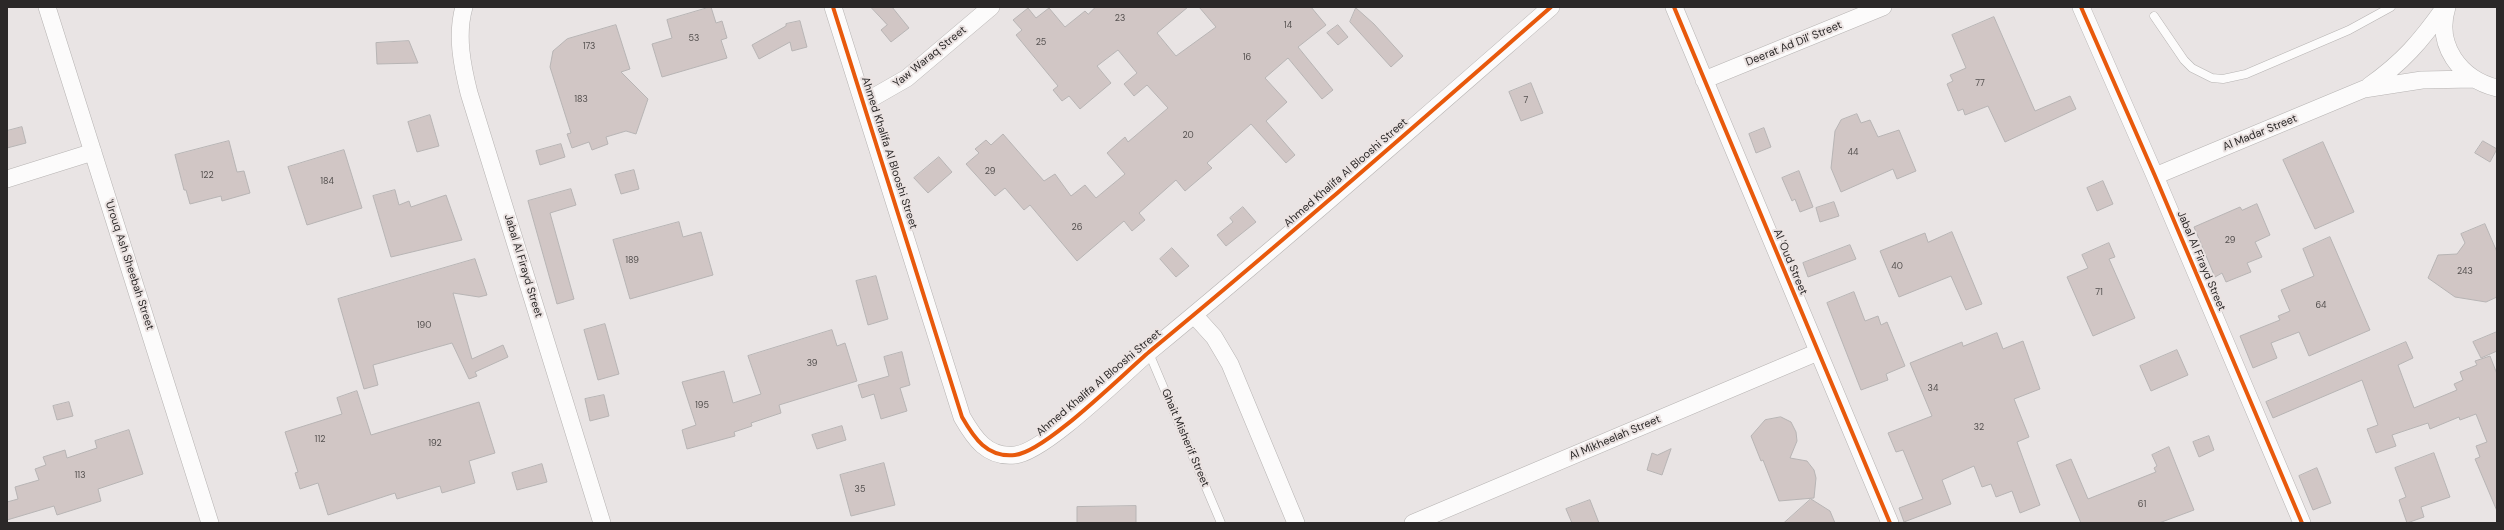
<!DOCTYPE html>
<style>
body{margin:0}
#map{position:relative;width:2504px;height:530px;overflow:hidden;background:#e9e4e4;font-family:"DM Sans",sans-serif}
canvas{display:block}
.frame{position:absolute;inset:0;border:8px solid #2b2828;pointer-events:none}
</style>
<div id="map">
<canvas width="2504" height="530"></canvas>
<div class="frame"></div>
</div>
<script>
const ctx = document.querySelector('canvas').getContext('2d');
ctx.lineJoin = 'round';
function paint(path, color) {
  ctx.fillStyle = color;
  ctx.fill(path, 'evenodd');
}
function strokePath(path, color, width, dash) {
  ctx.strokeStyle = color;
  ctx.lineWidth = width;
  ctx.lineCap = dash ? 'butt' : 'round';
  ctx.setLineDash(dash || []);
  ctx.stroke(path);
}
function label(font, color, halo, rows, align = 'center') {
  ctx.font = font + ' "DM Sans",sans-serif';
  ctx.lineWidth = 4;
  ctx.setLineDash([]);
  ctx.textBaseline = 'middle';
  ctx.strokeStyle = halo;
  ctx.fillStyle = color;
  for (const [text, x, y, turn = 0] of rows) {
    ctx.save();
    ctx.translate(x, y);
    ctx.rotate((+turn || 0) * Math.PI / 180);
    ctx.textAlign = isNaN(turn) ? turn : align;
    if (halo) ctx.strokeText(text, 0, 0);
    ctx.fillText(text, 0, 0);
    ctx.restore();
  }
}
const building = new Path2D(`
 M711 7 716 23 722 21 727 38 721 40 727 58 662 77 652 44 672 38 667 20Z
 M871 7H892L909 28 891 42 881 30 887 25Z
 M1096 7H1188L1157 33 1176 56 1216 27 1199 7H1311L1326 25 1298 47 1333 90 1322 99 1288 58 1265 78 1287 102 1266 121 1295 155 1286 163 1251 124 1207 163 1212 168 1185 191 1176 180 1139 213 1145 220 1132 231 1124 221 1077 261 1030 205 1024 210 1005 188 995 196 966 164 979 153 975 149 986 140 991 145 1003 134 1044 181 1055 174 1071 196 1085 185 1096 198 1125 174 1107 153 1125 137 1128 142 1168 108 1147 85 1134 96 1124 84 1137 73 1118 50 1097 66 1111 83 1080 109 1069 96 1062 101 1053 90 1058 86 1016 35 1022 30 1013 20 1028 8 1036 18 1049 8 1065 27 1085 11 1088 14Z
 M1356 8 1374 24 1403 56 1391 67 1350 22Z
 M1994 17 2035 111 2070 96 2076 109 2005 142 1988 106 1965 115 1963 109 1958 111 1947 84 1953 81 1950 75 1966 68 1952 35Z
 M800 21 807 47 792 51 790 42 759 59 752 45 786 26V24Z
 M616 25 630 69 621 72 648 99 636 134 626 131 606 137 608 144 592 150 589 142 572 148 567 134 571 133 550 67 553 51 567 39Z
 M1338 25 1348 37 1338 45 1327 33Z
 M409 41 418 63 377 64 376 43Z
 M1531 83 1543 113 1521 121 1509 92Z
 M1857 114 1861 123 1870 120 1878 137 1899 130 1916 171 1897 179 1893 169 1841 192 1831 168 1835 131 1841 120Z
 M430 115 439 146 417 152 408 122Z
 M22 127 26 143 7 148V131Z
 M1764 128 1771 147 1756 153 1749 134Z
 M229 141 237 172 244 171 250 193 222 201 221 196 190 204 186 190H184L175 155Z
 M2483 141 2497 149 2490 162 2475 153Z
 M2323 142 2354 212 2315 229 2283 160Z
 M561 144 565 157 540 165 536 151Z
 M344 150 362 208 307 225 288 167Z
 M939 157 952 172 928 193 914 178Z
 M634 170 639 189 621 194 615 175Z
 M1799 171 1813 207 1800 212 1795 199 1792 201 1782 178Z
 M2103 181 2113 204 2097 211 2087 188Z
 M571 189 576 205 550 213 574 299 557 304 528 201Z
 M395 190 399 205 409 201 411 207 446 195 462 240 391 257 373 196Z
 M1834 202 1839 216 1820 222 1816 208Z
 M2257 204 2270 235 2255 242 2262 257 2247 263 2251 272 2226 282 2222 273 2215 277 2194 227 2240 207 2242 210Z
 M1243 207 1256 222 1226 246 1217 235 1233 222 1230 218Z
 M679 222 683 237 701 232 713 275 630 299 613 240Z
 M2485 224 2497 252V297L2486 302 2455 297 2428 278 2438 255 2457 254 2465 243 2461 234Z
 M1952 232 1982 304 1966 310 1951 276 1899 297 1880 251 1925 233 1928 242Z
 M2330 237 2370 330 2309 356 2299 332 2271 343 2277 358 2253 368 2240 336 2280 320 2278 316 2290 311 2281 290 2314 276 2303 249Z
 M2109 243 2115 257 2109 259 2135 318 2093 336 2067 277 2088 268 2082 255Z
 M1850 245 1856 259 1808 277 1803 263Z
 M1172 248 1189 266 1176 277 1160 259Z
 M475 259 487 295 479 297 453 293 472 359 503 345 508 357 475 372 477 376 469 379 452 343 373 365 378 385 364 389 338 299Z
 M876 276 888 319 868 325 856 281Z
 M1854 292 1865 321 1878 316 1881 325 1887 322 1905 366 1886 374 1888 380 1861 390 1827 303Z
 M605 324 619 374 598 380 584 330Z
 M832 330 837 346 845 343 857 381 779 405 781 413 751 423 752 426 734 432 735 436 687 449 682 430 696 425 682 382 724 371 733 403 761 394 748 356Z
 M2497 332V351L2481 358 2473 342Z
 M1997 333 2003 349 2023 341 2040 389 2014 399 2029 437 2017 442 2040 505 2020 513 2012 491 1996 497 1991 484 1982 487 1974 466 1942 480 1951 504 1904 522 1899 508 1923 499 1903 450 1896 452 1888 433 1932 416 1910 363 1962 342 1963 346Z
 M2406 342 2413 358 2398 365 2414 408 2457 390 2454 384 2463 380 2460 372 2477 365 2475 361 2490 356 2497 374V511L2475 459 2480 457 2476 446 2487 442 2476 414 2460 420 2459 417 2430 429 2428 423 2392 435 2396 446 2376 453 2367 429 2378 425 2362 380 2273 418 2266 402Z
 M2177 350 2188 375 2151 391 2140 366Z
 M902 352 910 385 900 388 907 411 881 419 874 394 862 398 858 385 889 376 884 357Z
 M357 391 371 435 479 402 495 453 469 461 475 483 442 493 440 486 397 499 395 493 328 515 318 483 300 489 295 473 298 472 285 432 342 414 337 398Z
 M604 395 609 416 590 421 585 399Z
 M69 402 73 416 57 420 53 406Z
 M1781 417 1791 422 1796 432 1797 441 1790 458 1807 461 1814 470 1816 478 1814 498 1779 501 1763 460 1761 461 1751 436 1765 420Z
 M842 426 846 440 817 449 812 435Z
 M129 430 143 474 98 489 101 501 57 515 54 506 7 520V502L18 499 15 487 39 480 35 469 46 465 43 457 65 450 67 458 97 448 95 441Z
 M2209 436 2214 450 2199 457 2193 442Z
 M2169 447 2194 510 2159 523H2081L2056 465 2071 459 2088 499 2156 472 2154 468 2157 466 2152 455Z
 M1671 449 1662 475 1647 470 1652 453 1657 455Z
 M2434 453 2450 497 2421 507 2424 517 2407 523 2399 500 2406 497 2395 468Z
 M884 463 895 505 851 516 840 475Z
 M542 464 547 482 517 490 512 473Z
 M2317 468 2331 503 2313 510 2299 476Z
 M1811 499 1830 511 1835 523H1784Z
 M1590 500 1599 523H1572L1566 509Z
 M1136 506V523H1077V507Z`);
paint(building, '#d1c6c5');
strokePath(building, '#b7b4b4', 1);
const lane = new Path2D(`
 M2154 16 2184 60 2192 68 2212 78 2223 79 2246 74 2349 30 2391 7
 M1149 353 1221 523`);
const street = new Path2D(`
 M47 7 210 523
 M464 7C456 35 462 65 469 93L602 523
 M833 7 962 417C974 438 987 458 1015 455 1045 452 1122 375 1149 352 1285 240 1418 123 1551 7
 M1674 7 1890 523
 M2081 7 2155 176 2302 523
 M2447 7C2435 45 2460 79 2497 88
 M1704 80 1883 7
 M2369 86C2403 62 2421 41 2445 7
 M865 102 907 78 991 7
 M2155 176 2364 89 2422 80 2473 79
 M7 179 93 152
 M1195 316 1214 337 1230 364 1296 523
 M1413 523 1818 352`);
strokePath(lane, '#b6b3b2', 9);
strokePath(street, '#b6b3b2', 18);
strokePath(lane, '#fcfbfb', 8);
strokePath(street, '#fcfbfb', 17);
strokePath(new Path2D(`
 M833 7 962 417C974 438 987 458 1015 455 1045 452 1122 375 1149 352 1285 240 1418 123 1551 7
 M1674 7 1890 523
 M2081 7 2155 176 2302 523`), '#e8590c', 4);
label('9px', '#54504f', null, [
 ["23",1120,19],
 ["14",1288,26],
 ["53",694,39],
 ["25",1041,43],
 ["173",589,47],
 ["16",1247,58],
 ["77",1980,84],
 ["183",581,100],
 ["7",1526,101],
 ["20",1188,136],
 ["44",1853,153],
 ["29",990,172],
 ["122",207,176],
 ["184",327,182],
 ["26",1077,228],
 ["29",2230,241],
 ["189",632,261],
 ["40",1897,267],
 ["243",2465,272],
 ["71",2099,293],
 ["64",2321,306],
 ["190",424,326],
 ["39",812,364],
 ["34",1933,389],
 ["195",702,406],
 ["32",1979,428],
 ["112",320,440],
 ["192",435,444],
 ["113",80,476],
 ["35",860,490],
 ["61",2142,505]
]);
label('11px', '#2b2828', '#ebe3e2', [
 ["Deerat Ad Dil' Street",1794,44,-22],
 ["Yaw Waraq Street",930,57,-39],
 ["Al Madar Street",2260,133,-22],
 ["Ahmed Khalifa Al Blooshi Street",889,153,72],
 ["Ahmed Khalifa Al Blooshi Street",1346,173,-41],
 ["Jabal Al Firayd Street",2201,261,67],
 ["Al 'Oud Street",1790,262,67],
 ["'Urouq Ash Sheebah Street",129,265,72],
 ["Jabal Al Firayd Street",523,266,73],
 ["Ahmed Khalifa Al Blooshi Street",1099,383,-40],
 ["Ghait Misherif Street",1185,438,67],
 ["Al Mikheelah Street",1615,438,-23]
]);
</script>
